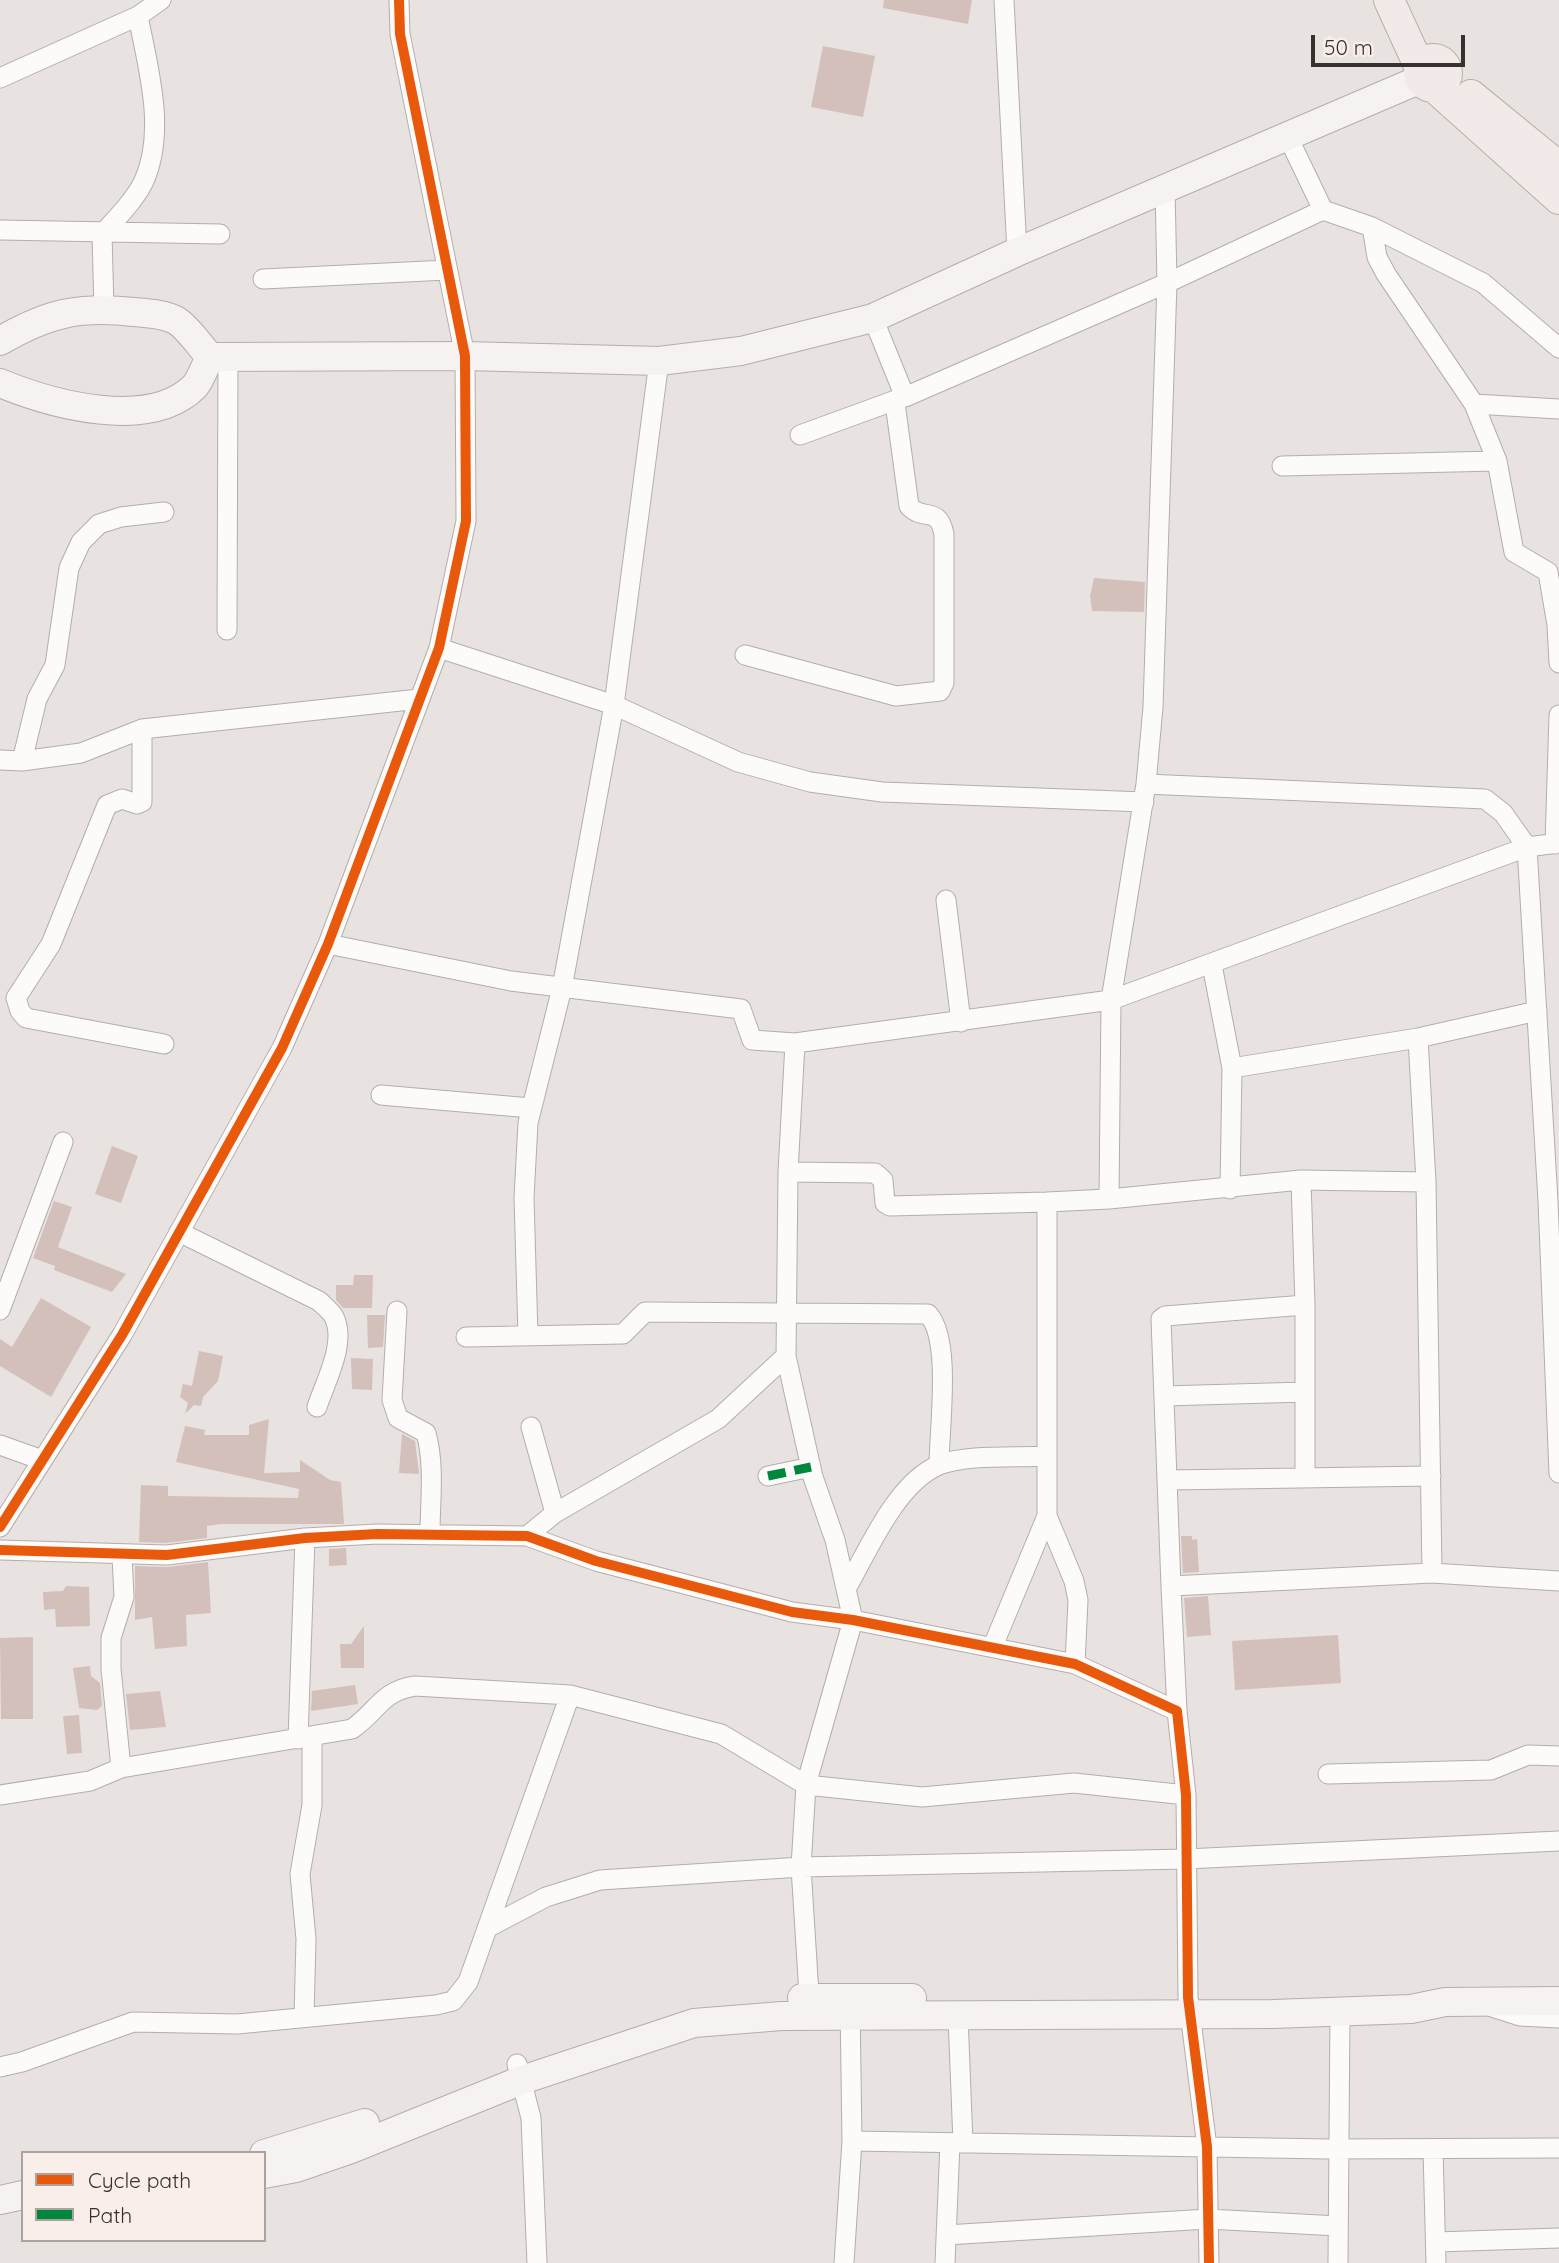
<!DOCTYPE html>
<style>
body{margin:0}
#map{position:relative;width:1559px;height:2263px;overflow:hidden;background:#e8e2e0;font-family:Quicksand,sans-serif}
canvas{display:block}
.legend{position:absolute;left:21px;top:2151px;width:245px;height:91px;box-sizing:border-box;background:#f9eeea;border:2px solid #aba3a0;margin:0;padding:9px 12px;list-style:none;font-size:21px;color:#363230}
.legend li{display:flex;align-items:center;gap:14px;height:35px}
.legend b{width:35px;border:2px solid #aba3a0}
.scale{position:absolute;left:1311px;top:35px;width:154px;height:32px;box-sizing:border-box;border:4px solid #363230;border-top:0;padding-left:9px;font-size:21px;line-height:24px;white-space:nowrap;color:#363230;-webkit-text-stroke:5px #f9eeea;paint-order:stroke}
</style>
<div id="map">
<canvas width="1559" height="2263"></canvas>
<ul class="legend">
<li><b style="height:9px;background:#e8590c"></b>Cycle path</li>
<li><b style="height:9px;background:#00873e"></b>Path</li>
</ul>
<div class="scale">50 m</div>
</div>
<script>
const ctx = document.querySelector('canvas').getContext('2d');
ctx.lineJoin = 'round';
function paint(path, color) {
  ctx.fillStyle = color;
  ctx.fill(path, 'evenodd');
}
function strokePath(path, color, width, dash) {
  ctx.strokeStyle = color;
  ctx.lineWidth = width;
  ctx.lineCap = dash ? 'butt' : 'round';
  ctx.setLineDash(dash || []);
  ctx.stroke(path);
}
paint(new Path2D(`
 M884 0H972L968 24 883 8Z
 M823 46 875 56 863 117 811 107Z
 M1094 578 1145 582 1144 612 1092 611 1090 596Z
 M112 1146 138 1156 121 1203 95 1194Z
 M54 1201 72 1207 58 1247 126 1274 112 1292 54 1270 55 1266 33 1258Z
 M354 1275H373L372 1308H343L336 1300V1285H353Z
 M41 1298 91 1327 51 1397 0 1366V1339L12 1347Z
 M367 1315H385L383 1347 368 1348Z
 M199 1351 223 1356 218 1381 203 1397 201 1406 194 1405 185 1414 188 1403 180 1397 183 1384 192 1386Z
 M351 1358 373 1359 372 1390 352 1389Z
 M269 1419 264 1473 300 1472V1460L330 1480 341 1482 344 1524H221L207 1526V1538L166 1543 139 1542 141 1485 168 1486V1496L298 1498 299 1489 176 1462 185 1426 205 1430 204 1435H249V1425Z
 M402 1434 415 1441 419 1474 399 1473Z
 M1181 1536H1192V1540L1197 1539 1199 1572 1183 1573Z
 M346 1548 347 1565 329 1566V1549Z
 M208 1562 211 1613 186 1615 187 1646 155 1649 152 1617 135 1620V1566L168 1567Z
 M66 1586 89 1587 90 1626 56 1627 55 1609 44 1610 43 1592 63 1591Z
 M1208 1596 1211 1635 1187 1637 1184 1598Z
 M364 1626V1668H341L340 1644H351Z
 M1338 1635 1341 1683 1235 1690 1232 1641Z
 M33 1637V1719H1L0 1638Z
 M90 1666 91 1676 100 1683 102 1706 97 1710 79 1708 73 1668Z
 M355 1685 358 1704 311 1711 312 1691Z
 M160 1691 166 1727 130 1730 126 1694Z
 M79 1715 82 1753 67 1754 63 1716Z`), '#d3c0bb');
const street = new Path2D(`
 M1004 0 1017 252
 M0 78 138 16 161 0
 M1287 135 1323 210 1372 227 1483 283 1559 348
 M1372 227 1377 257 1386 274 1474 404 1497 461 1514 552 1548 572 1557 625 1559 663
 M0 230 220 234
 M263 279 447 270
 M104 309 102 234C116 219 133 202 143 183 167 132 148 68 138 16
 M873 318 905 397 1167 283 1323 210
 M1474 404 1559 409
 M800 435 904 397
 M1282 466 1497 461
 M227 630 228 357
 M439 648 614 705 738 762 810 782 882 792 1144 802
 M745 655 896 696 940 691 944 683V534C938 505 924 522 909 506L895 403
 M142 729V802L137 804 122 799 107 805 51 944 16 998 20 1011 26 1018 164 1044
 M0 760 22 761 81 753 142 729 419 699
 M22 761 37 699 55 665 69 568 81 542 99 524 121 517 164 512
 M1146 784 1485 799 1503 813 1527 847 1548 1201 1559 1473
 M1555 844 1559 715
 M946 900 961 1022
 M328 944 511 981 741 1009 752 1040 795 1043 1111 1000 1527 847 1559 843
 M1212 965 1232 1068
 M1418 1038 1537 1011
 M795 1043 788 1172 786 1356 813 1477 835 1540 853 1620 806 1785 801 1867 810 2010
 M381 1095 531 1108
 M788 1172 875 1173 883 1180 885 1203 890 1206 1047 1202
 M1301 1180 1305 1305 1165 1316 1161 1319 1171 1586 1432 1573 1426 1182
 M1109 1199 1301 1180 1426 1182 1418 1038 1232 1068 1230 1189
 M179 1232 319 1301C324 1306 331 1311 334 1317 347 1343 325 1382 317 1407
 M1305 1305V1478
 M0 1310 63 1142
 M397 1311 392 1400 398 1418 426 1433C435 1465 430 1501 430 1535
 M528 1336 524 1198 528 1123 562 988 614 705 659 361
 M466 1337 623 1334 645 1312 928 1314C952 1339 939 1430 939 1465
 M1164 1396 1305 1392
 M531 1427 555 1513
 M0 1445 42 1460
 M768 1476 811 1467
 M1168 1480 1431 1476
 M0 1527 122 1335 282 1048 328 944 439 648 466 521 465 356 400 34 399 0
 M527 1536 555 1513 718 1419 786 1356
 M0 1550 167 1555 305 1538 377 1534 527 1536 596 1561 792 1612 853 1620 1075 1664 1177 1711 1186 1795 1188 1997 1207 2147 1209 2263
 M1432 1573 1559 1581
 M1171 1586 1177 1711
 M846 1589C868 1551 896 1483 939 1465 967 1454 1016 1458 1047 1456
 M993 1646 1047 1516
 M1075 1664 1078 1600 1074 1581 1047 1516V1202L1109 1199 1111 1000 1146 784 1153 707 1167 283 1165 188
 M298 1739 305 1538
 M121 1768 111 1669V1638L124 1597 122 1556
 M1328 1774 1491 1770 1528 1755 1559 1756
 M0 1795 90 1781 121 1768 352 1729C378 1711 381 1691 415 1686L570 1695 721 1734 806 1785 922 1797 1074 1783 1186 1795
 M487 1928 546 1897 600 1880 801 1867 1186 1859 1559 1841
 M1492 2007 1520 2016 1559 2018
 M958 2016 963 2143
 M304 2017 306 1939 300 1874 312 1805V1736
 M517 2064 531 2118 537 2263
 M0 2067 22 2062 133 2022 237 2024 436 2005 453 2001 468 1982 570 1695
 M852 2141 1328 2149 1559 2148
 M1433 2149 1436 2263
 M946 2235 1208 2219 1338 2226
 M1436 2242 1559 2238
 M844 2263 852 2141 850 2005
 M945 2263 950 2143
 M1338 2263 1340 2011`);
const secondary = new Path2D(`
 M0 341C48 313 79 306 134 312 147 313 166 314 177 321 189 329 200 346 210 357
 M0 383C51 404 150 432 195 386 201 379 205 366 210 357L465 356 659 361 741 351 873 318 1017 252 1421 79
 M802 1998H912
 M264 2154 365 2123
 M264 2174 296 2168 351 2149 522 2080 694 2023 782 2016 1273 2014 1411 2009 1445 2002 1559 2001
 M0 2200 23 2195`);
const primary = new Path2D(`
 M1389 0 1420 68
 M1419 73a14 14 0 1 1 28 0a14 14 0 1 1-28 0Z
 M1434 87 1559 199
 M1471 95 1559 167`);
strokePath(street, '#b3aead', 21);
strokePath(secondary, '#b3aead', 30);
strokePath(primary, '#baaeab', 32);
strokePath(street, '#fcfbfa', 19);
strokePath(secondary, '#f6f2f2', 28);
strokePath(primary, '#f1eae8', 30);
strokePath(new Path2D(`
 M768 1476 811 1467`), '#00873e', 9, [18, 9]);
strokePath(new Path2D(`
 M0 1527 122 1335 282 1048 328 944 439 648 466 521 465 356 400 34 399 0
 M0 1550 167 1555 305 1538 377 1534 527 1536 596 1561 792 1612 853 1620 1075 1664 1177 1711 1186 1795 1188 1997 1207 2147 1209 2263`), '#e8590c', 10);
</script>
